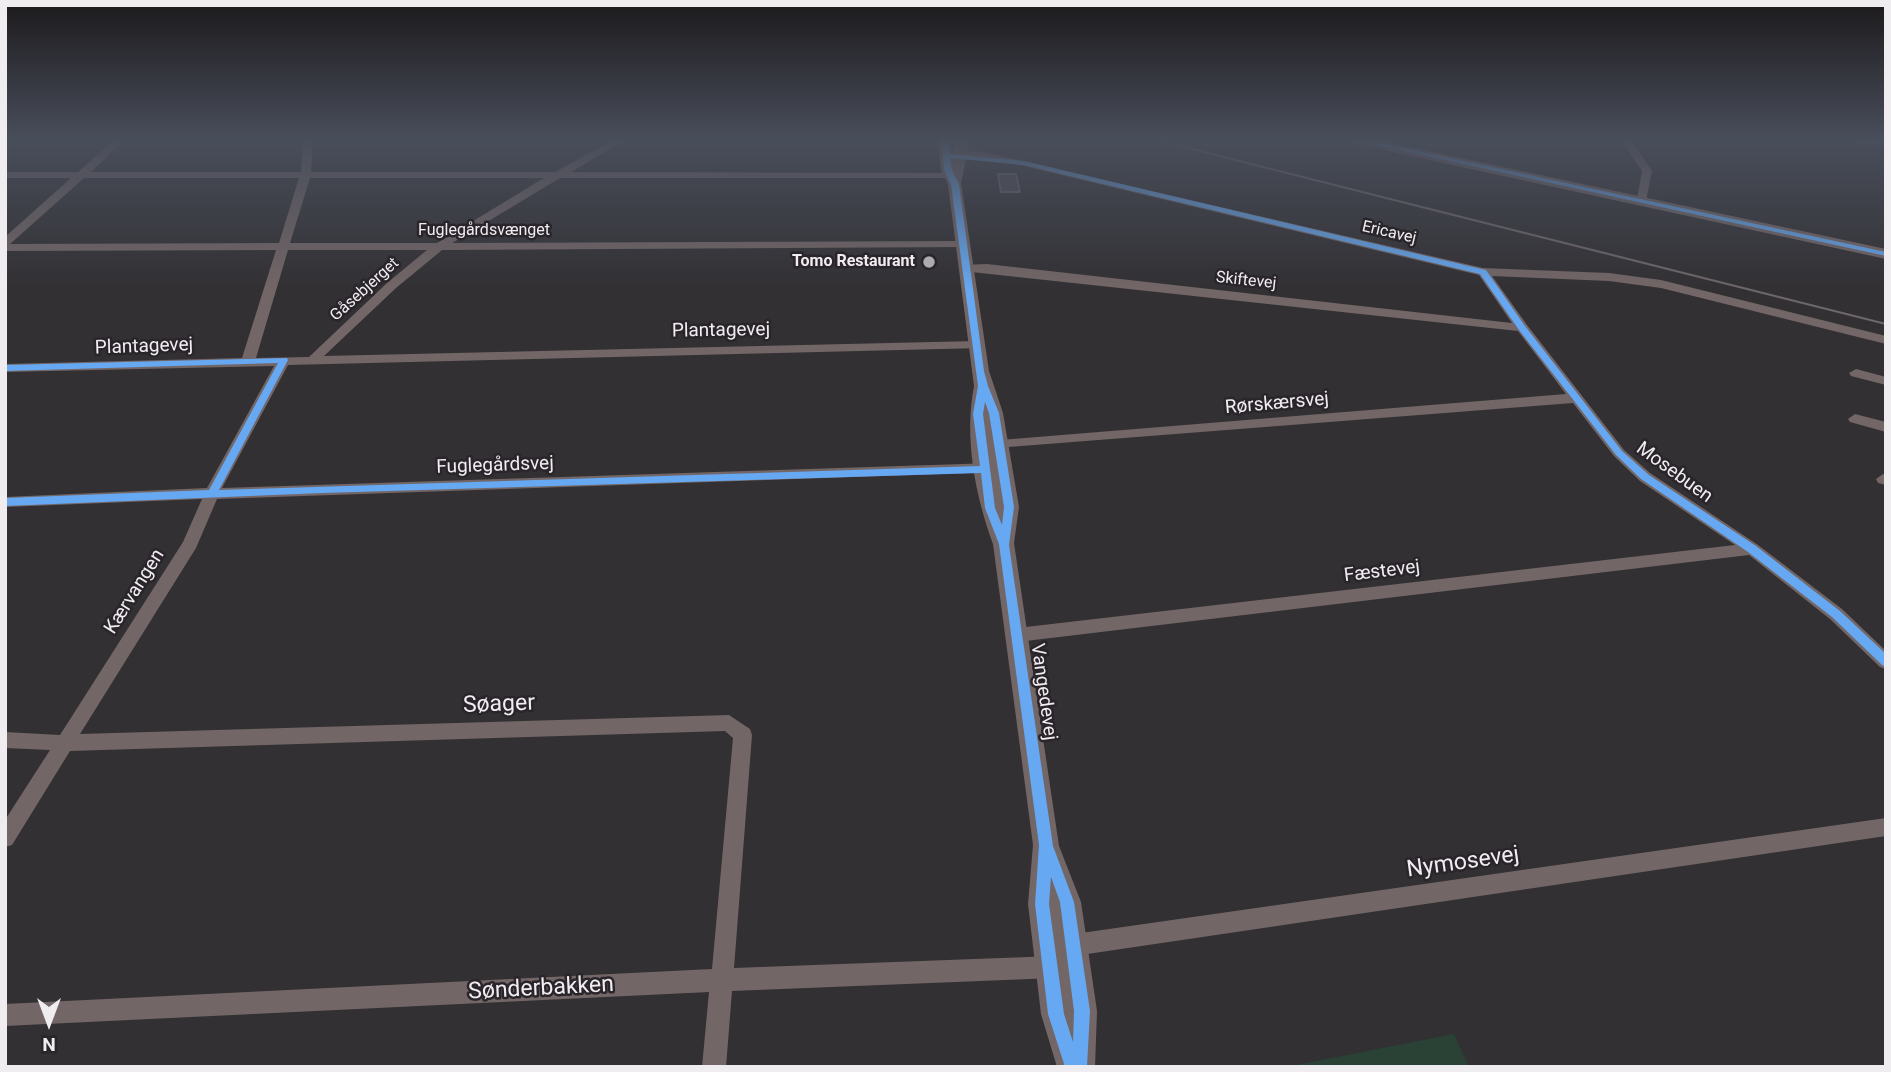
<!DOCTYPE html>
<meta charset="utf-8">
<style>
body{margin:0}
#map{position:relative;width:1891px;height:1072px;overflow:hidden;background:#323033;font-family:Roboto,sans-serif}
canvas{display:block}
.frame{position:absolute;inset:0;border:7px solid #f0edf1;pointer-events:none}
.north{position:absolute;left:14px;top:988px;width:70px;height:70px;-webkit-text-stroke:5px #29252a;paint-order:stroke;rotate:180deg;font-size:19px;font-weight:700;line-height:28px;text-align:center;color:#f0edf1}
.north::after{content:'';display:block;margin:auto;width:24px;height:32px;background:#f0edf1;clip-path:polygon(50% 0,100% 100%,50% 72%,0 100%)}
</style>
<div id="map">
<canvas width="1891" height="1072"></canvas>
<div class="frame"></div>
<div class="north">N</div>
</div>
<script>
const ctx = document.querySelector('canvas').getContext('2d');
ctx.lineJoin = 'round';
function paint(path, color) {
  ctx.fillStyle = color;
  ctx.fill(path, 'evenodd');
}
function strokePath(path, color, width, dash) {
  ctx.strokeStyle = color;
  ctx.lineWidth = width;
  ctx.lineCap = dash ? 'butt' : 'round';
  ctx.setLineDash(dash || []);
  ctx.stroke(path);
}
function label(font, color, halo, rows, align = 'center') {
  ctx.font = font + ' Roboto,sans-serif';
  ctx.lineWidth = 5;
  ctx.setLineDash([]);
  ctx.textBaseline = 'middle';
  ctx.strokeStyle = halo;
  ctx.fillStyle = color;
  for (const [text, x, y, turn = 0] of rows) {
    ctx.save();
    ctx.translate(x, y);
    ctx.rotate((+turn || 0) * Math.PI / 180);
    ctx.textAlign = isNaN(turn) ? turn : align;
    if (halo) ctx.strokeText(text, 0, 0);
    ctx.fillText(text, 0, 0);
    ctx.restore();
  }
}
paint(new Path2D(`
 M1454 1034 1469 1067H1286Z`), '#2a4236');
const building = new Path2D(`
 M998 174H1016L1020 192H1001Z`);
paint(building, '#4c4a52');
strokePath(building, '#656467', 2);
paint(new Path2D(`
 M114 140H125L91 172H301L303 140H313L311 172H555L613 140H626L571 172 962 173 963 175 958 178H560L452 243 963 241 969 244 963 247 442 250 396 288 324 356 977 341 984 345 982 348 288 365 222 488 993 463 1000 468 998 472 217 499 196 548 80 734 729 715 750 729 752 735 734 968 1055 956 1063 959 1066 967 1063 975 1055 978 732 991 726 1067H702L709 992 5 1026V1004L712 969 733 738 725 731 70 751 12 845 5 847V820L50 750 5 748V732L60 735 183 542 202 499 5 507V497L207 488 274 366 5 372V364L242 358 276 250 5 251V237L71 178H5V172H78ZM84 178H299L279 243 10 244ZM310 178H544L437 243H290ZM288 250H427L387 283 309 357 256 358Z
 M1621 140H1631L1652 171 1645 206 1636 204 1642 171Z
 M1849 140H1886V145L1854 143Z
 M979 151 1483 268 1609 273 1661 280 1886 336V344L1661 288 1609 281 1492 276 1527 325 1624 450 1650 473 1758 545 1842 609 1886 651V669L1880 667 1830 619 1749 555 1017 642 1011 640 1008 635 1011 630 1017 628 1735 545 1640 481 1614 456 1573 403 983 449 981 446 988 441 1566 394 1518 331 962 271V265L987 264 1512 323 1479 275 1024 166 979 157 947 159 942 156 947 153Z
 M1856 369 1886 377V385L1851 376 1849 373Z
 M1855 414 1886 422V432L1850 422 1848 419Z
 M1883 474 1886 475V485L1878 483 1876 479Z
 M1886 818V836L1067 957 1059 954 1056 946 1059 938 1067 935Z`), '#736666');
paint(new Path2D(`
 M938 140H952L953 156 956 140H970L961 183 989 371 1003 413 1019 507 1014 543 1059 846 1081 902 1097 1011 1095 1067H1057L1041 1014 1028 904 1033 845 993 544C975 495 964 437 974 386L948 184 941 170Z
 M1350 140H1377L1886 249V259L1356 144Z`), '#736666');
strokePath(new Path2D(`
 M1156 140 1886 324`), '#6e6769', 2);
paint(new Path2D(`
 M942 140H948L950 154 1024 161 1486 270 1525 326 1622 451 1649 475 1756 546 1840 611 1886 654V667L1882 665 1832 617 1748 552 1641 479 1616 455 1519 330 1480 274 1024 165 950 158 952 170 959 184 984 371 988 386 999 413 1014 507 1009 545 1053 846 1074 902 1090 1011 1087 1067H1065L1048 1014 1035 904 1039 845 999 544 985 508 981 473 323 493 5 506V498L209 490 278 363 5 371V365L287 358 288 360 219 490 980 466 973 414 978 386 951 184 944 170ZM985 402 989 413 1004 507 1002 525 995 508 983 414ZM1051 877 1060 902 1074 1011 1073 1042 1064 1014 1049 904Z
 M1353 140H1367L1886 252V256Z`), '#66a8f1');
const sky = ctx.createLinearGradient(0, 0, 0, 291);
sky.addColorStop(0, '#1c1a1c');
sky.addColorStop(0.48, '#494e5b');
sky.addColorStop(1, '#494e5b00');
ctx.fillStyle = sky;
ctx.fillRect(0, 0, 1891, 291);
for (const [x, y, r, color] of [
 [929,262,7,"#aeabae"]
]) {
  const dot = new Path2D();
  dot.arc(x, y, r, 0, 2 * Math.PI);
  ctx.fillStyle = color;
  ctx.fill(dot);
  strokePath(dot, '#29252a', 2.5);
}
label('16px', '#f0edf1', '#29252a', [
 ["Fuglegårdsvænget",484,231],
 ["Ericavej",1389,233,13],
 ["Skiftevej",1246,281,6],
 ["Gåsebjerget",365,290,-42]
]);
label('bold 16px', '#f0edf1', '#29252a', [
 ["Tomo Restaurant",915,262]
], 'right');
label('19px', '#f0edf1', '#29252a', [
 ["Plantagevej",721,331,-1],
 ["Plantagevej",144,347,-2],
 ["Rørskærsvej",1277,404,-5],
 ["Fuglegårdsvej",495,466,-2],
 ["Mosebuen",1674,473,36],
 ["Fæstevej",1382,572,-7],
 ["Kærvangen",135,592,-58],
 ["Vangedevej",1043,692,82]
]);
label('23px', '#f0edf1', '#29252a', [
 ["Søager",499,705,-2],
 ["Nymosevej",1463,863,-8],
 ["Sønderbakken",541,989,-3]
]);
</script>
